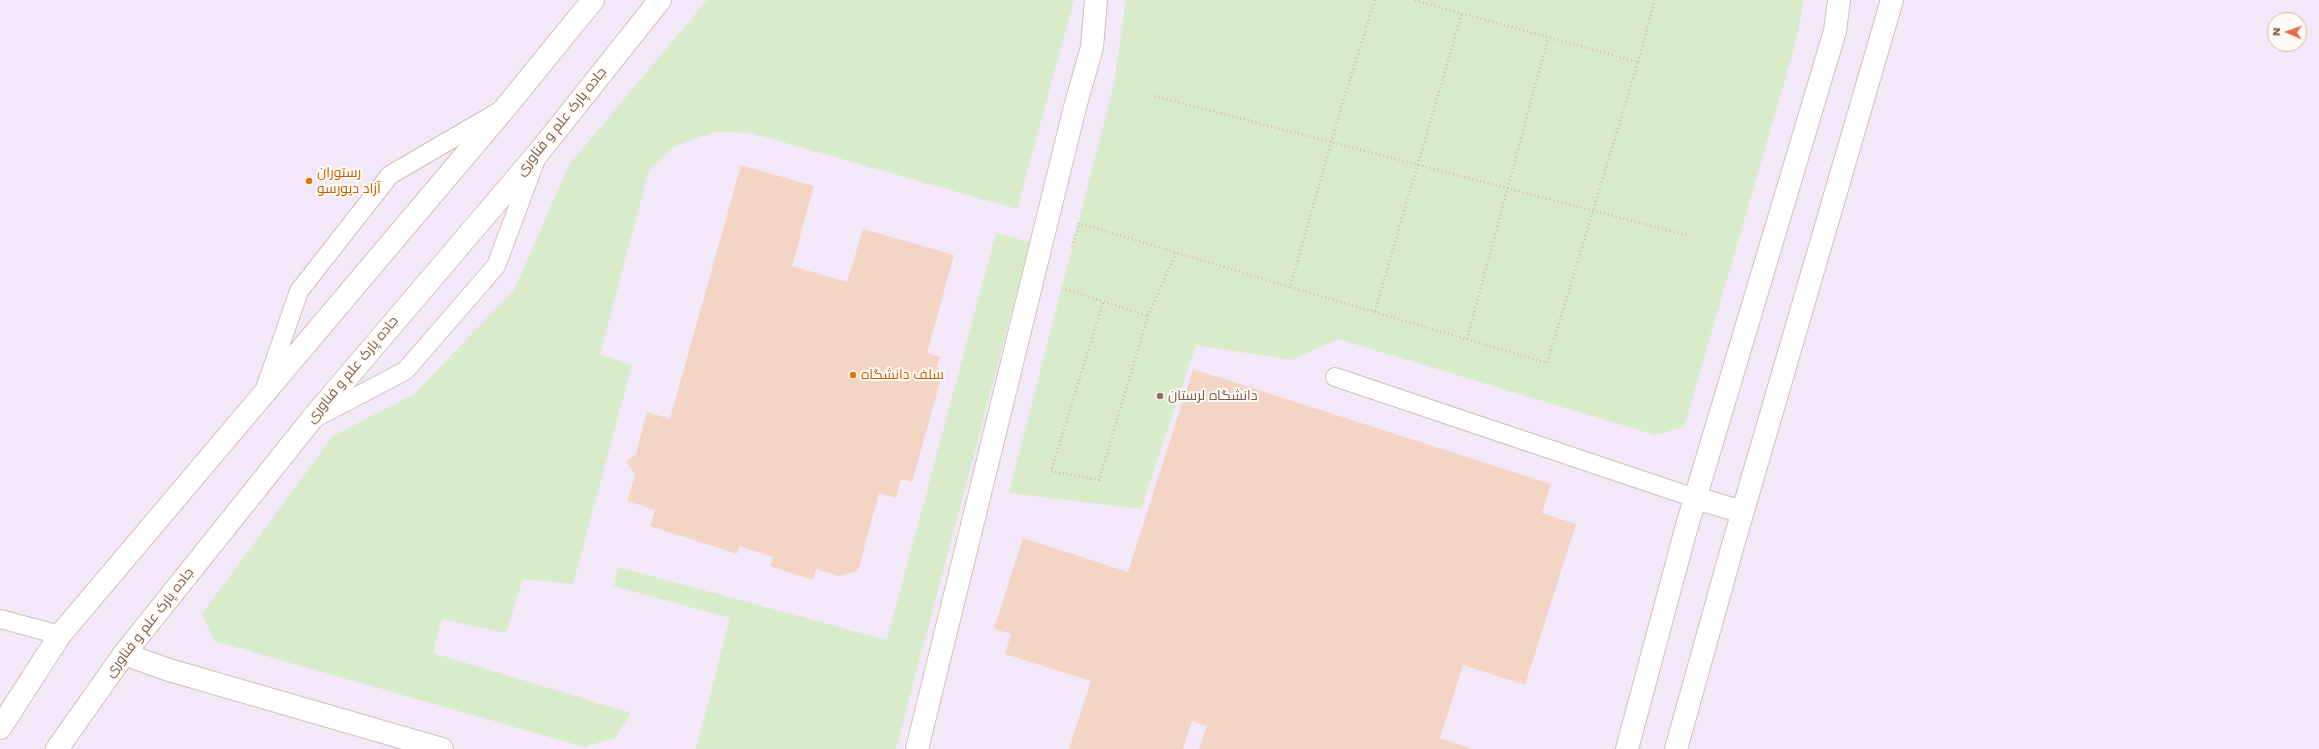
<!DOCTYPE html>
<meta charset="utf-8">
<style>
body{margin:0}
#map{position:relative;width:2319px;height:749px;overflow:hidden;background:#fdf6ec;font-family:Poppins,sans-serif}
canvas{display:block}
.north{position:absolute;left:2267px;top:12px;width:40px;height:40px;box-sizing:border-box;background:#fffaf3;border:1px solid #cabbb1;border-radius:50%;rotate:272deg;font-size:11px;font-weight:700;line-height:16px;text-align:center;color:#7a5c4d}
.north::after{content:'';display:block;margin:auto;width:14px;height:18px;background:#e76f51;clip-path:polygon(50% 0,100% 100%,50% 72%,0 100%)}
</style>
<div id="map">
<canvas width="2319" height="749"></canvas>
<div class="north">N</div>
</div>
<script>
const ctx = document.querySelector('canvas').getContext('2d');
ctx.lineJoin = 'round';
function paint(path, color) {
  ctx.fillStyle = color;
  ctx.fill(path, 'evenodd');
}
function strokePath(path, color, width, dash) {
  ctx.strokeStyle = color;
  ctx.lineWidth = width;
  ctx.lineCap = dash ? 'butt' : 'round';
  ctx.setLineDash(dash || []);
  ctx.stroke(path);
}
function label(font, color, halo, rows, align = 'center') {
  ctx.font = font + ' Poppins,Cairo,sans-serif';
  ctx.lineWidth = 4;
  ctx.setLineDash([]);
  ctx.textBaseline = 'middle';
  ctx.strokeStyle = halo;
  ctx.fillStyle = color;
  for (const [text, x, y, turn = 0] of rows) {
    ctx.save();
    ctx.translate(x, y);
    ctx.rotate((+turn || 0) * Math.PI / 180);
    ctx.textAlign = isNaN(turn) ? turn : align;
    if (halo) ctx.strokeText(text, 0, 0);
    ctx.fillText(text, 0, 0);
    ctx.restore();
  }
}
paint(new Path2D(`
 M0 0H2319V749H0ZM2275 20H2299V44H2275Z`), '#f3e8fa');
paint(new Path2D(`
 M707 0H1074L1017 209 751 133 715 132 675 146 649 170 600 354 632 365 573 584 523 579 506 633 442 619 433 653 631 713 615 738 584 747 214 641 202 614 333 436 414 394 514 290 569 165Z
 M1126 0H1804L1796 42 1684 427 1655 435 1338 339 1292 360 1196 345 1141 509 1009 493 1114 84Z
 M996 233 1030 242 896 749H696L730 618 613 586 618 567 887 640Z`), '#d8ecc9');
paint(new Path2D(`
 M741 165 814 186 792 266 847 282 863 229 954 255 927 353 940 357 933 380 940 382 912 482 901 479 896 498 879 493 858 571 839 576 816 569 813 580 770 566 773 557 739 546 737 554 650 526 655 510 627 501 635 475 626 461 636 454 647 412 670 419Z
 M1193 369 1551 484 1542 513 1576 524 1525 685 1463 665 1440 738 1473 749H1199L1207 726 1192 721 1183 749H1069L1091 681 1005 654 1011 634 994 629 1023 538 1128 572Z`), '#f3d5c3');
const lane = new Path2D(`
 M1335 377 1695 498
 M265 389 299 291 390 175 498 112
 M315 418 405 371 496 266 536 159
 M0 619 60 635`);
const street = new Path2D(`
 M1695 498 1743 512
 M124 654 169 670 442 749
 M917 749 1075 107 1092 47 1096 0
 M1627 749 1686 529 1835 31 1839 0
 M1676 749 1733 545 1892 0`);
const secondary = new Path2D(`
 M0 728 60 635 506 107 593 0
 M57 749 124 654 311 420 539 152 660 0`);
strokePath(lane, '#d1beb0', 20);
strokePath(street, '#d1beb0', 24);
strokePath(secondary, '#d6c0b0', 24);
strokePath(new Path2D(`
 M1375 0 1341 108 1290 287 1547 363 1638 62 1413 0
 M1638 62 1655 0
 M1155 96 1686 235
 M1072 247 1079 223 1290 287
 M1062 288 1148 316
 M1103 303 1051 471 1099 480 1148 316 1176 253
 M1375 311 1462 13
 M1467 339 1548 38`), '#d9b8a5', 2.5, [1, 3]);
strokePath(lane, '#fff', 18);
strokePath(street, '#fff', 22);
strokePath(secondary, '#fff', 22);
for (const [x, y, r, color] of [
 [309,181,4,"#e8710a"],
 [853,375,4,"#e8710a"],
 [1160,396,4,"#8d6e63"]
]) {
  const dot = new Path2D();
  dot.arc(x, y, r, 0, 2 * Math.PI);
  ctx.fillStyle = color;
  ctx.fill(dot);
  strokePath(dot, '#fffaf3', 1.5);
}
label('14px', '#7a5c4d', '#fffaf3', [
 ["جاده پارک علم و فناوری",562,122,-51],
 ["جاده پارک علم و فناوری",353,370,-50],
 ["جاده پارک علم و فناوری",150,623,-52]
]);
label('14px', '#c56008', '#fffaf3', [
 ["رستوران",317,173],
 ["آزاد دیورسو",317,189],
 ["سلف دانشگاه",861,375]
], 'left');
label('14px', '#785e54', '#fffaf3', [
 ["دانشگاه لرستان",1168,396]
], 'left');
</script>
